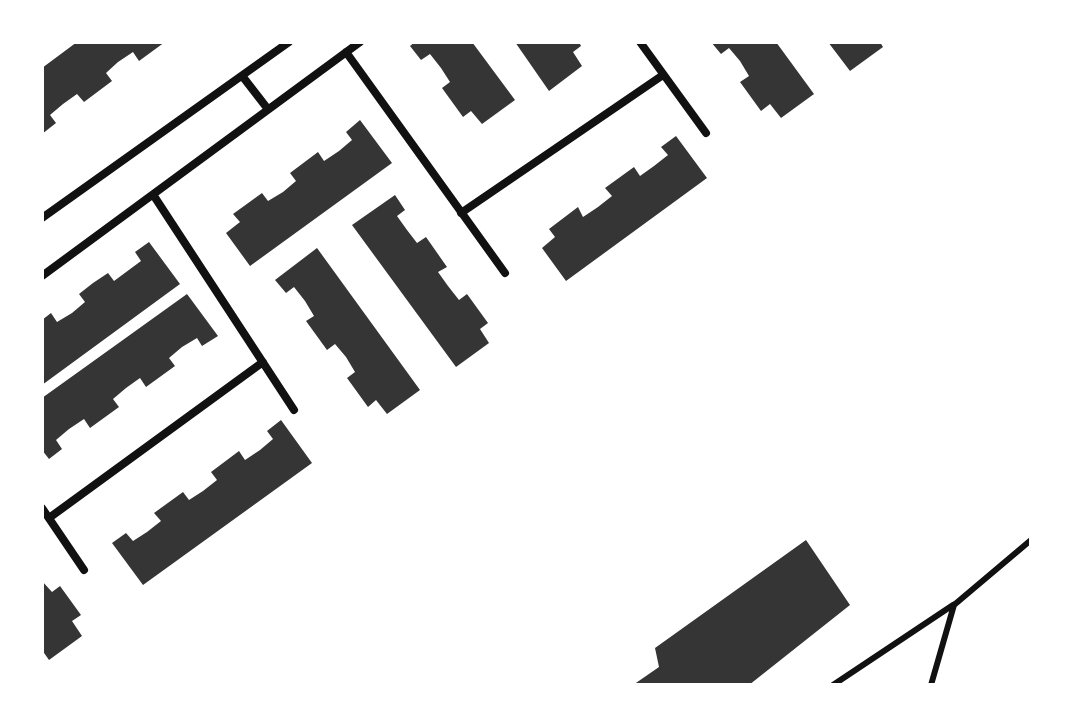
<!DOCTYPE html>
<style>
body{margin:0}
#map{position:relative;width:1073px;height:727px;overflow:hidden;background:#fff;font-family:"Open Sans",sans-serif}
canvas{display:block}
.frame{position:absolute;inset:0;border:44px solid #fff;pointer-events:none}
</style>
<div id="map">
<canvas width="1073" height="727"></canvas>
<div class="frame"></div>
</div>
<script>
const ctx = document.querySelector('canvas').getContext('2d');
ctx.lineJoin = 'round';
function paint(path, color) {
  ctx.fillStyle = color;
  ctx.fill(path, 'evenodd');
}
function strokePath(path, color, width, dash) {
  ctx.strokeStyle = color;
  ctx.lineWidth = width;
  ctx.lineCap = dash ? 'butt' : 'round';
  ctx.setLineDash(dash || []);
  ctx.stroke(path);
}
paint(new Path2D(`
 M77 42H165L139 61 133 52 118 62 106 73 112 81 84 102 77 94 63 104 50 115 56 123 42 134V68Z
 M415 42H472L515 100 482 124 471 111 463 117 442 88 450 82 441 68 430 54 421 60 410 46Z
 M515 42H579L581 46 573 52 582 66 549 91Z
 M711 42H776L814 94 781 118 770 104 761 111 740 82 749 76 740 61 729 48 721 54Z
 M828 42H880L883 47 850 71Z
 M360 120 392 163 250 266 226 233 240 222 233 214 262 193 268 201 283 192 296 181 290 173 318 152 324 161 339 151 352 140 346 132Z
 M676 136 707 178 566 281 542 248 555 237 549 229 578 207 583 217 598 207 612 196 605 188 634 167 640 176 654 166 668 155 661 147Z
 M395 195 405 210 397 216 407 230 417 243 426 237 447 267 438 272 448 286 459 300 467 294 488 323 480 329 489 343 456 367 352 225Z
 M149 242 180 284 42 385V320L51 313 57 322 72 313 85 302 79 294 93 283 108 273 114 281 141 261 135 252Z
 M317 248 420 390 387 414 376 400 368 407 347 378 355 372 346 357 335 344 327 350 306 321 314 316 305 301 294 287 286 293 275 280Z
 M187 294 218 336 202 346 197 338 182 347 169 358 175 366 146 387 140 378 126 388 113 399 119 407 90 428 84 419 69 429 56 440 62 449 49 459 42 450V398Z
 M281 420 312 463 143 585 112 543 126 533 133 541 147 532 161 521 154 513 183 492 189 500 203 491 217 480 211 472 239 451 245 460 260 450 273 439 267 431Z
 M806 540 850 605 749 685H633L659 667 655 648Z
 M42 581 52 592 60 586 81 615 72 621 82 636 49 660 42 650Z`), '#353535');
strokePath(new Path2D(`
 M833 685 953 605
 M931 685 954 605 1031 540`), '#111', 6);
strokePath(new Path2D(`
 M640 42 706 133
 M346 52 505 273
 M243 77 267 108
 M154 196 294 410
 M461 213 663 75
 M42 218 289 42
 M42 276 360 42
 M42 508 84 570
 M49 518 263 362`), '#111', 8);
</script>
